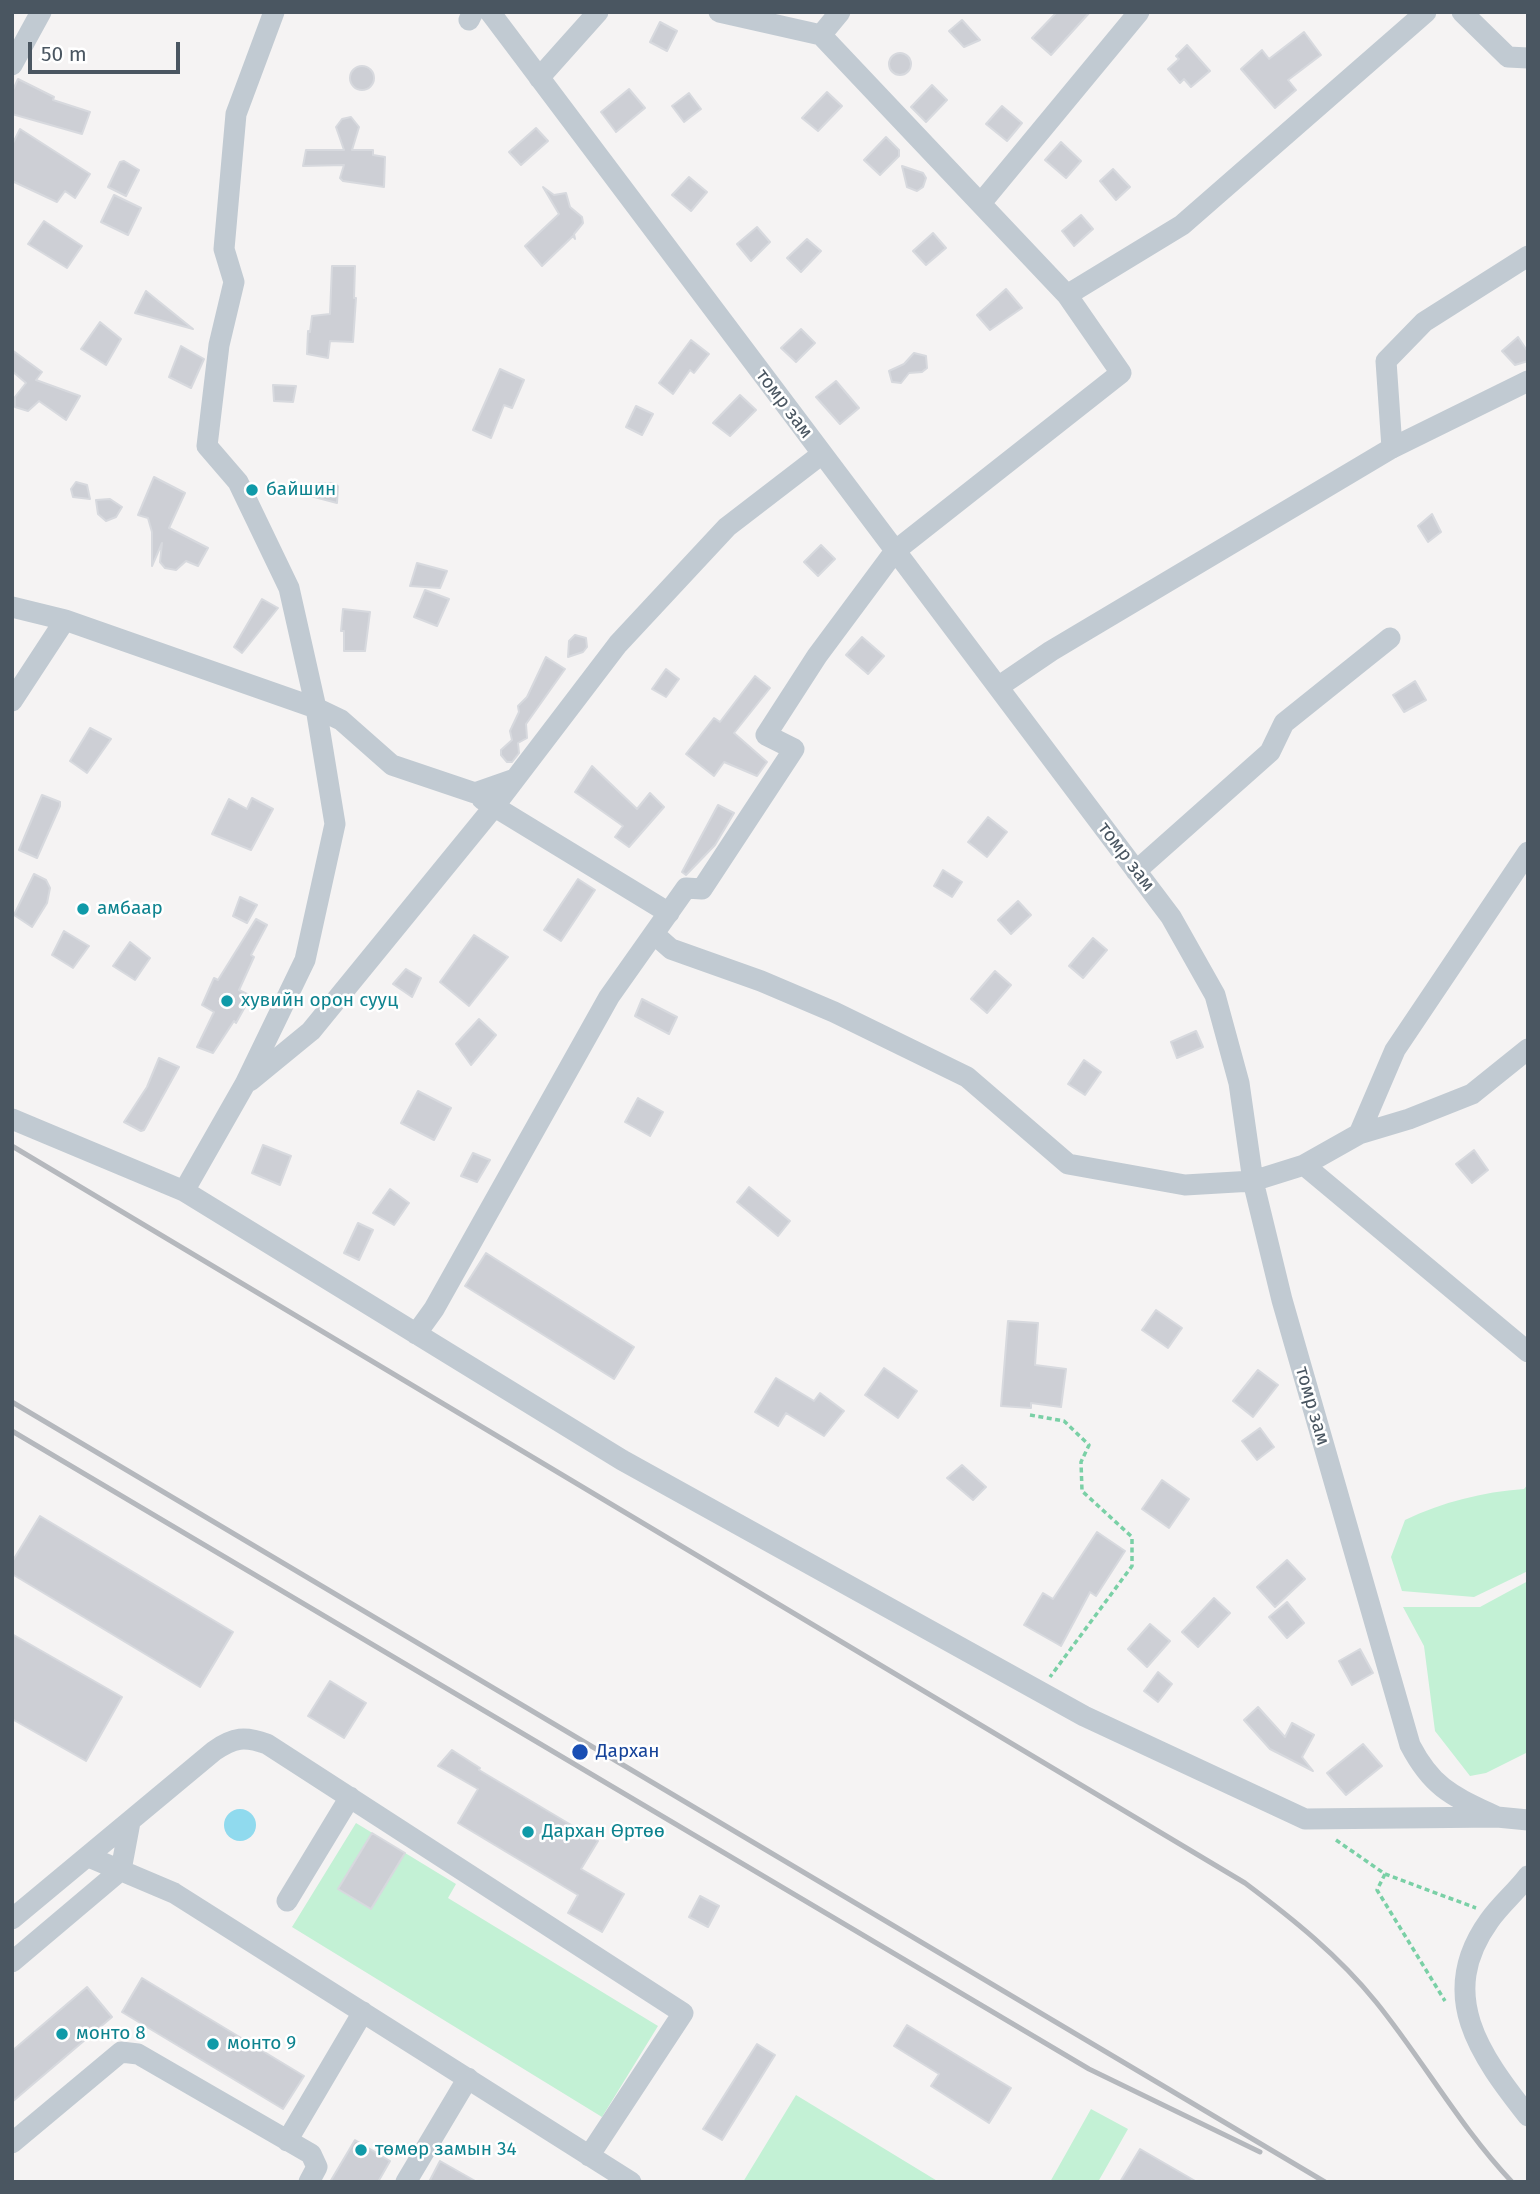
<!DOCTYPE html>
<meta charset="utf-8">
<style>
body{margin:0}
#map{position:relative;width:1540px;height:2194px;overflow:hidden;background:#f5f3f3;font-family:"Fira Sans",sans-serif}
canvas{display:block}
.frame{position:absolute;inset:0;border:14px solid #4a5661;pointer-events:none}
.scale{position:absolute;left:28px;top:42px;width:152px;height:32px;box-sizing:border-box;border:4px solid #4a5661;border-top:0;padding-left:9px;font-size:21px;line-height:24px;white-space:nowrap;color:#4a5661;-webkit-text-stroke:5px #fff;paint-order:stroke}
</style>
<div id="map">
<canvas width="1540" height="2194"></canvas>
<div class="frame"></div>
<div class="scale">50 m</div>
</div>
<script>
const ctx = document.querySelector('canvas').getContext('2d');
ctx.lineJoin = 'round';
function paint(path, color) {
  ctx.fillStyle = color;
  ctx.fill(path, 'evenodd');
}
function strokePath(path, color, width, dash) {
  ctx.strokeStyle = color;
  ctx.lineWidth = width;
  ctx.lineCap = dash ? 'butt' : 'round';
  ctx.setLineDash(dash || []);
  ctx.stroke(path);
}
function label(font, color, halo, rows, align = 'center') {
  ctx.font = font + ' "Fira Sans",sans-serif';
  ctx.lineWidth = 5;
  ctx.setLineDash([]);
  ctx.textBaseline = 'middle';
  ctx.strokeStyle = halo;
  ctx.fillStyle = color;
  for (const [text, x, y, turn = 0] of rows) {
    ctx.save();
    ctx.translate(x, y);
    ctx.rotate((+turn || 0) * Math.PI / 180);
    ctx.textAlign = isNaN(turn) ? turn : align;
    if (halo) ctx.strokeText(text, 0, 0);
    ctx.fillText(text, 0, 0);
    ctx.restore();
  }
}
paint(new Path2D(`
 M1528 1484V1571L1474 1597 1402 1591 1391 1557 1405 1520C1443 1502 1482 1492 1524 1489Z
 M1528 1581V1752L1486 1773 1470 1776 1435 1731 1424 1646 1403 1607H1480Z
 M356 1823 456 1884 448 1898 658 2026 602 2117 292 1927Z
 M796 2095 939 2182H743Z
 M1091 2109 1128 2129 1098 2182H1050Z`), '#c3f1d5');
paint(new Path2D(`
 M224 1825a16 16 0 1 1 32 0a16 16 0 1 1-32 0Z`), '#90daee');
const building = new Path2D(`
 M1057 12H1090L1051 55 1032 38Z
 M962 20 980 40 964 47 949 31Z
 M660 22 677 31 667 51 650 42Z
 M1304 32 1321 55 1288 80 1296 90 1275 108 1241 69 1262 50 1269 59Z
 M1187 45 1210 71 1191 87 1184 79 1180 83 1168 69 1179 59 1176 56Z
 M889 64a11 11 0 1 1 22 0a11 11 0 1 1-22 0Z
 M350 78a12 12 0 1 1 24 0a12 12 0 1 1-24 0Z
 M18 79 54 97 53 100 90 112 82 134 12 114V92Z
 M932 85 947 100 926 122 911 107Z
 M629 89 645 108 616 132 601 112Z
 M827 92 842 106 818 131 802 118Z
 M689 93 701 109 684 122 672 106Z
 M1002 106 1022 123 1007 141 986 124Z
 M351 117 359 127 352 150H373V155L385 157 384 187 343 181 340 178 344 165 303 166 306 150H344L336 127 342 119Z
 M536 128 548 141 521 165 509 152Z
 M20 129 90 174 75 198 65 191 57 202 12 181V145Z
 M886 137 899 150V156L880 175 864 160Z
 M1061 142 1081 161 1066 178 1045 160Z
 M124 161 139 170 126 196 108 187 120 162Z
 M902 166 923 173 926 178 923 187 917 191 907 187Z
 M1113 169 1130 187 1116 200 1100 181Z
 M689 177 707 192 691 211 672 195Z
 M543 187 554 195 566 193 570 207 582 217 583 223 574 234 575 239 573 236 542 266 525 246 559 214Z
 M114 195 141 208 128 235 101 222Z
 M1081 215 1093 229 1074 246 1062 231Z
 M44 221 82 246 67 268 28 244Z
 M757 227 770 242 751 261 737 244Z
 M933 233 946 248 926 265 913 251Z
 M807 239 821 251 801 272 787 258Z
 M332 266H355L354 298H356L353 342 330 341 328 358 307 354 308 331 310 332 312 316 330 314Z
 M1006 289 1022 308 990 330 977 315Z
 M146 291 193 329 135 313Z
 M100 322 121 339 106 365 81 349Z
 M801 329 815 343 796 362 781 348Z
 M1518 337 1528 352V361L1515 365 1502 351Z
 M691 340 709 354 694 373 690 370 673 394 659 383Z
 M181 346 204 359 191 388 169 377Z
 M12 350 42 372 36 380 80 396 66 420 39 401 28 411 15 407V397L26 383 12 371Z
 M914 353 926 356 927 368 922 372 909 373 901 383 892 382 889 371 904 364Z
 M500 369 524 380 512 408 504 405 491 438 473 430Z
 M836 381 859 408 840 424 816 397Z
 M273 385 296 386 293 402 274 401Z
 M740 395 756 410 730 436 713 423Z
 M636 406 653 414 642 435 626 427Z
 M154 477 185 493 169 528 208 548 198 566 186 561 176 570 165 568 160 562 162 543 152 566V532L148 518 138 515Z
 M76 482 87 485 90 499 73 497 71 489Z
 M333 483 338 486 337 503 284 489 285 485Z
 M110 499 122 507 116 517 106 521 98 514 96 500Z
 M1432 514 1441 532 1428 542 1418 526Z
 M821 545 835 559 818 576 804 562Z
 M417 563 447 571 440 588 410 586Z
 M425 590 449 599 437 626 414 617Z
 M262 599 278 608 242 653 234 647Z
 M343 609 370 612 365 651H344V631H341Z
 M575 635 586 638 587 647 583 652 568 657 569 641Z
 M862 637 884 656 868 674 846 655Z
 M546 657 565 669 526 724 527 738 518 743 519 753 512 762H507L501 755V750L512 740 510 731 519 712 518 706 527 697Z
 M666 669 679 679 666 697 652 689Z
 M755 676 770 688 734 733 767 762 757 776 724 762 714 776 686 754 714 718 720 722Z
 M1415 681 1426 700 1404 712 1393 695Z
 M90 728 111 739 87 773 70 761Z
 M592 766 637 809 650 793 664 807 629 847 615 837 623 826 575 792Z
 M42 795 60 802V806L37 858 19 850Z
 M252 798 273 809 251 850 212 834 229 799 247 809Z
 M718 805 734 813 715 845 686 875 682 872Z
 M988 817 1007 832 987 857 968 842Z
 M943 870 962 882 952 897 934 886Z
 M34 874 46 880 50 888 47 903 32 927 14 915Z
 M578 879 595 890 561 941 544 930Z
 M240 897 257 905 247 923 233 916Z
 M1018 901 1031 915 1011 934 998 920Z
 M256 919 267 925 251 955 254 957 239 990 251 996 236 1023 234 1021 213 1053 197 1047 214 1012 202 1005 214 978 218 980Z
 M64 931 89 946 73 968 52 955Z
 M474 935 508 957 469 1006 440 982Z
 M1093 938 1107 950 1083 978 1069 966Z
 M130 942 150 958 135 980 113 966Z
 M406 969 421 978 412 997 393 984Z
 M995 971 1011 985 987 1013 971 999Z
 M642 999 677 1017 669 1034 635 1016Z
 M479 1019 496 1035 471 1065 456 1044Z
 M1196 1031 1203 1047 1177 1058 1171 1042Z
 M159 1058 179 1067 144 1130 141 1131 124 1122 147 1087Z
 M1084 1060 1101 1072 1085 1095 1068 1084Z
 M418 1091 451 1108 434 1140 401 1123Z
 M638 1098 663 1112 650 1136 625 1122Z
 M263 1145 291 1156 280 1185 252 1173Z
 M1474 1150 1488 1170 1472 1183 1456 1164Z
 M473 1153 490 1160 477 1182 461 1176Z
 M749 1187 790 1221 778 1236 737 1202Z
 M390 1189 409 1203 394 1225 373 1213Z
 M358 1223 373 1230 359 1260 344 1253Z
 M486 1253 634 1347 614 1379 465 1286Z
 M1156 1310 1182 1328 1168 1348 1142 1330Z
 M1008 1321 1038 1323 1035 1365 1066 1369 1061 1407 1031 1403V1408L1001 1406Z
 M884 1368 917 1391 898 1418 865 1395Z
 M1258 1370 1278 1385 1253 1417 1233 1401Z
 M776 1378 814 1401 820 1393 844 1411 824 1436 786 1413 778 1426 755 1412Z
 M1260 1428 1274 1447 1257 1460 1242 1441Z
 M962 1465 986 1487 973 1500 947 1478Z
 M1162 1480 1189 1499 1169 1528 1142 1509Z
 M40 1516 233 1632 200 1687 12 1574V1562Z
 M1097 1532 1125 1551 1096 1596 1090 1592 1061 1646 1024 1625 1043 1593 1053 1599Z
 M1287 1560 1305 1579 1275 1607 1257 1587Z
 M1214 1598 1230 1613 1198 1647 1182 1632Z
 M1287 1602 1304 1623 1287 1638 1269 1617Z
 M1150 1624 1170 1641 1147 1667 1128 1649Z
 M12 1634 122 1697 86 1761 12 1719Z
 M1360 1649 1373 1673 1352 1685 1339 1661Z
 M1158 1672 1172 1684 1158 1702 1144 1691Z
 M330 1681 366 1703 344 1738 308 1716Z
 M1258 1707 1285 1737 1292 1723 1314 1735 1302 1757 1313 1771 1270 1749 1244 1720Z
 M1363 1744 1382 1766 1346 1795 1327 1773Z
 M452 1750 480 1768 479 1770 598 1841 581 1869 624 1894 602 1932 568 1913 578 1895 458 1823 478 1789 438 1766Z
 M372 1833 405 1853 371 1909 338 1889Z
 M700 1896 719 1906 708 1927 689 1917Z
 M142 1978 304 2076 283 2109 122 2012Z
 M87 1987 112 2017 12 2102V2051Z
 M907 2025 1011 2088 989 2123 931 2086 939 2074 894 2046Z
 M757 2044 775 2055 722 2140 703 2129Z
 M355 2140 390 2161 378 2182H330Z
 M1140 2149 1197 2182H1120Z
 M440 2161 477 2182H429Z`);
paint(building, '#cdcfd5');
strokePath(building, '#d7d9de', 2);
strokePath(new Path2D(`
 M1030 1415 1064 1421 1089 1445 1081 1462 1082 1491 1132 1537V1566L1050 1677
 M1336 1840 1385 1874 1476 1908
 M1385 1874 1377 1890 1445 2001`), '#7ad0a6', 3.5, [5, 3.5]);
strokePath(new Path2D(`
 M490 12 1171 917 1215 995 1239 1083 1253 1181 1282 1300 1410 1745C1433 1789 1453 1796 1497 1817
 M719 12 821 35 840 12
 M1462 12 1508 57 1528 58
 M469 20 473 12
 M12 65 41 12
 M539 78 598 12
 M981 203 1139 12
 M1067 295 1182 225 1426 12
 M1392 448 1386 361 1424 322 1528 256
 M12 607 65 620 316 708 341 720 392 765 475 793 515 779
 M998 687 1051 651 1392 448 1528 381
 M12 701 65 620
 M482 799 669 913
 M1136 871 1270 752 1284 723 1390 638
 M654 934 671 949 761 981 834 1012 967 1077 1068 1164 1185 1185 1253 1181 1304 1165 1359 1134 1409 1119 1472 1094 1528 1049
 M250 1081 311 1031 493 808 618 644 727 527 822 454
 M12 1119 184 1191 622 1460 1084 1716 1305 1819 1497 1817 1528 1820
 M1359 1134 1395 1050 1528 852
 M1304 1165 1528 1352
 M184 1191 245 1084 305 960 335 824 316 708 289 588 238 482 207 446 219 345 234 282 224 249 236 114 274 12
 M416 1334 434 1309 609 997 686 888 702 889 794 749 766 735 817 656 895 551 1121 373 1067 295 821 35
 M89 1857 174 1893 631 2182
 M1528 1876C1516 1892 1500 1905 1489 1921 1436 1995 1480 2055 1528 2116
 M287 1901 350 1797
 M12 1919 214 1751C234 1737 245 1736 267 1744L683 2013 589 2156
 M12 1962 121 1870 130 1822
 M287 2141 363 2012
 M12 2143 121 2052 138 2054 311 2154 317 2167 309 2182
 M406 2182 468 2078`), '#c1cad2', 21);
strokePath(new Path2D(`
 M12 1146 1245 1883C1293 1919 1338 1955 1376 2002 1423 2060 1460 2127 1512 2182
 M12 1402 1325 2182
 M12 1431 1089 2069 1260 2152`), '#b5b8bd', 5);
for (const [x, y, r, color] of [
 [252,490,7,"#0f9aa8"],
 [83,909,7,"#0f9aa8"],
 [227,1001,7,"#0f9aa8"],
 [580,1752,9,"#1a4fb4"],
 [528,1832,7,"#0f9aa8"],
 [62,2034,7,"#0f9aa8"],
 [213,2044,7,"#0f9aa8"],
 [361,2150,7,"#0f9aa8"]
]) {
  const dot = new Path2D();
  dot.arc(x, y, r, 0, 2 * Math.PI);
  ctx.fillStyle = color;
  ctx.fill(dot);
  strokePath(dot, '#fff', 2.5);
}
label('19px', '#4a5661', '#fff', [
 ["томр зам",784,404,53],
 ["томр зам",1126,857,53],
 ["томр зам",1312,1406,74]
]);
label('19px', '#0d838f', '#fff', [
 ["байшин",266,490],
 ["амбаар",97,909],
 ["хувийн орон сууц",241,1001],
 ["Дархан Өртөө",542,1832],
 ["монто 8",76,2034],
 ["монто 9",227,2044],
 ["төмөр замын 34",375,2150]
], 'left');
label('19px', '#164399', '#fff', [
 ["Дархан",596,1752]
], 'left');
</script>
